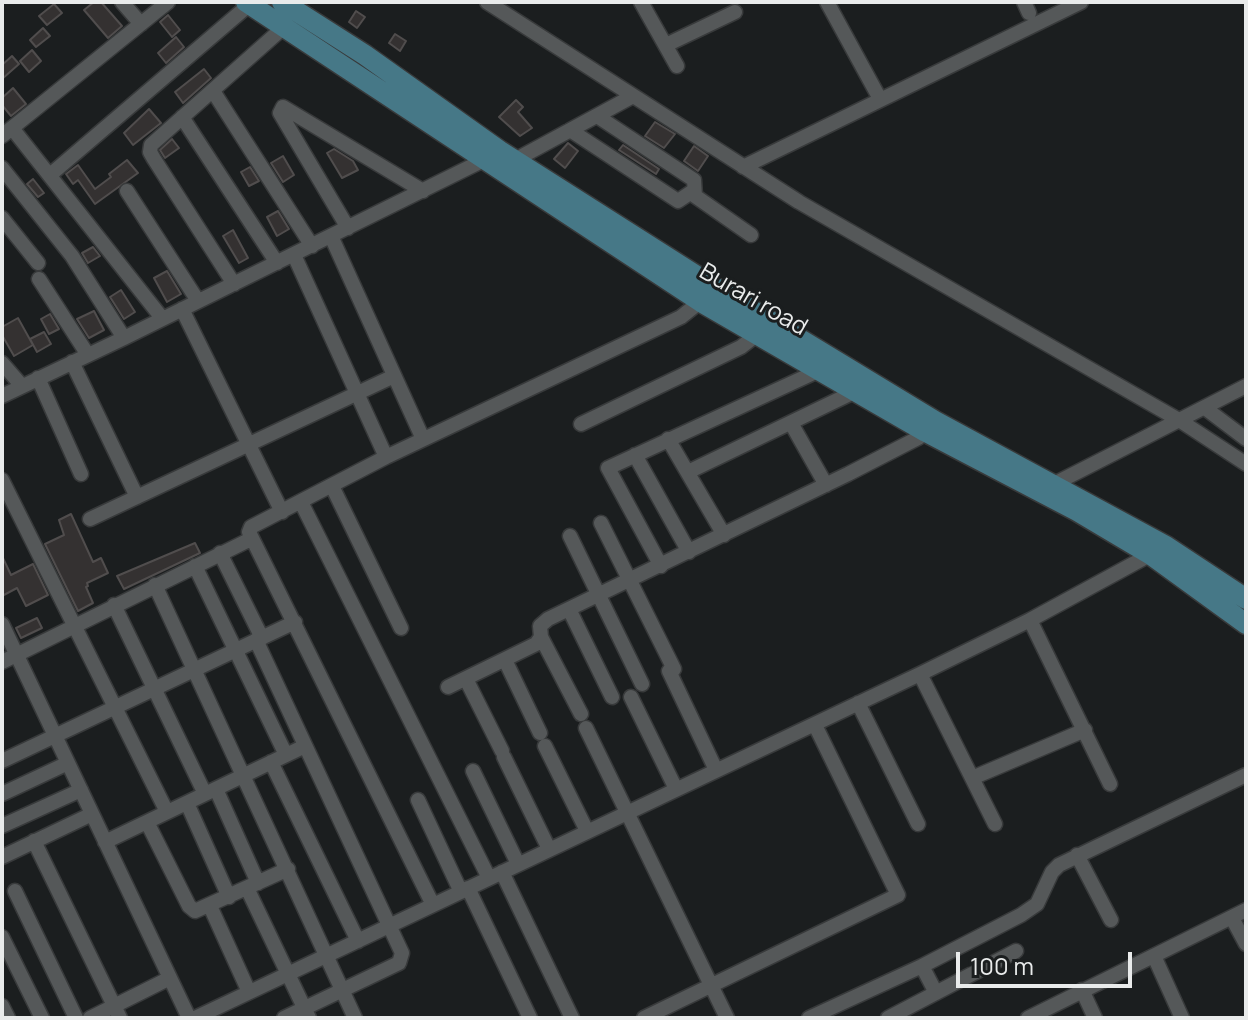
<!DOCTYPE html>
<style>
body{margin:0}
#map{position:relative;width:1248px;height:1020px;overflow:hidden;background:#1b1e1f;font-family:Manrope,sans-serif}
canvas{display:block}
.frame{position:absolute;inset:0;border:4px solid #e9ebeb;pointer-events:none}
.scale{position:absolute;left:956px;top:952px;width:176px;height:36px;box-sizing:border-box;border:4px solid #e9ebeb;border-top:0;padding-left:10px;font-size:24px;line-height:28px;white-space:nowrap;color:#e9ebeb;-webkit-text-stroke:6px #1b1e1f;paint-order:stroke}
</style>
<div id="map">
<canvas width="1248" height="1020"></canvas>
<div class="frame"></div>
<div class="scale">100 m</div>
</div>
<script>
const ctx = document.querySelector('canvas').getContext('2d');
ctx.lineJoin = 'round';
function paint(path, color) {
  ctx.fillStyle = color;
  ctx.fill(path, 'evenodd');
}
function strokePath(path, color, width, dash) {
  ctx.strokeStyle = color;
  ctx.lineWidth = width;
  ctx.lineCap = dash ? 'butt' : 'round';
  ctx.setLineDash(dash || []);
  ctx.stroke(path);
}
function label(font, color, halo, rows, align = 'center') {
  ctx.font = font + ' Manrope,sans-serif';
  ctx.lineWidth = 6;
  ctx.setLineDash([]);
  ctx.textBaseline = 'middle';
  ctx.strokeStyle = halo;
  ctx.fillStyle = color;
  for (const [text, x, y, turn = 0] of rows) {
    ctx.save();
    ctx.translate(x, y);
    ctx.rotate((+turn || 0) * Math.PI / 180);
    ctx.textAlign = isNaN(turn) ? turn : align;
    if (halo) ctx.strokeText(text, 0, 0);
    ctx.fillText(text, 0, 0);
    ctx.restore();
  }
}
const building = new Path2D(`
 M94 2H101L122 26 108 38 84 10Z
 M54 4 62 13 47 25 39 16Z
 M356 11 365 17 357 28 349 22Z
 M168 15 180 30 172 37 160 22Z
 M43 28 50 36 36 47 30 40Z
 M395 34 406 41 400 51 389 43Z
 M176 37 184 47 166 63 158 53Z
 M32 50 41 61 29 72 20 61Z
 M12 56 19 64 2 79V65Z
 M204 69 211 78 183 103 175 92Z
 M13 88 26 104 11 116 2 105V98Z
 M516 100 523 107 518 112 532 128 520 136 499 117Z
 M149 109 161 123 133 145 124 133Z
 M655 122 675 134 664 148 645 136Z
 M172 139 179 148 165 158 160 150Z
 M568 143 578 151 565 168 554 159Z
 M623 145 659 169 656 174 619 150Z
 M694 146 708 156 698 171 684 161Z
 M334 149 353 161 358 170 342 178 327 153Z
 M283 156 294 175 283 182 271 163Z
 M127 160 138 173 95 204 78 180 73 184 66 174 78 165 95 189 111 177 109 174Z
 M250 167 259 181 249 186 241 172Z
 M33 179 44 193 38 197 27 184Z
 M278 211 289 229 277 236 267 217Z
 M233 230 248 258 239 263 223 236Z
 M93 247 100 256 88 263 82 253Z
 M167 271 181 294 167 302 154 278Z
 M121 290 135 312 124 319 110 297Z
 M94 311 104 330 89 338 77 319Z
 M50 314 59 329 49 334 41 319Z
 M18 318 33 345 14 356 2 335V327Z
 M44 332 51 344 37 352 30 339Z
 M71 514 93 562 101 558 108 573 87 583 88 586 86 587 93 603 78 611 45 544 64 535 59 520Z
 M195 543 200 553 124 589 117 576Z
 M2 556 11 575 33 564 48 595 26 606 17 588 2 596Z
 M37 618 42 628 21 638 16 628Z`);
paint(building, '#343131');
strokePath(building, '#504d4d', 2);
const minor = new Path2D(`
 M122 2 141 24
 M487 2 799 202 1179 420 1246 464
 M641 2 677 66
 M827 2 880 99
 M1024 2 1029 13
 M666 45 735 12
 M213 91 312 246
 M597 116 694 180 695 196 751 235
 M182 117 277 263
 M12 128 162 318
 M570 130 678 201 693 191
 M2 136 168 2
 M515 160 633 96
 M743 167 1081 2
 M2 168 72 256 124 338
 M50 175 250 4
 M127 191 198 301
 M2 218 38 263
 M348 228 280 113 283 107 423 191
 M331 236 423 439
 M294 255 386 457
 M39 279 88 355
 M234 284 154 159 150 152 151 145 284 27
 M182 309 282 512
 M72 362 137 497
 M2 363 22 386
 M38 378 81 474
 M2 396 124 338 490 157
 M1205 408 1246 439
 M791 423 826 485
 M581 424 741 347 764 329
 M668 439 724 535
 M635 455 689 552
 M688 472 856 391
 M2 480 167 812
 M332 486 401 628
 M1050 491 1054 484 1246 386
 M301 502 489 878
 M90 519 394 376
 M601 523 674 669 669 671 716 770
 M570 536 642 684
 M220 553 262 638
 M195 566 286 755
 M661 566 608 468 820 370
 M155 585 355 1018
 M114 605 205 794
 M569 609 612 697
 M1030 620 1110 784
 M2 624 189 1018
 M541 637 581 714
 M256 640 402 953 399 963 284 1018
 M505 660 540 733
 M2 662 251 539
 M920 674 995 824
 M466 679 502 751
 M448 687 536 644 541 637 540 626 548 619 848 474 918 438 930 428
 M631 697 676 789
 M858 703 918 824
 M586 728 727 1018
 M545 746 587 831
 M504 757 549 849
 M2 761 295 622
 M271 762 358 941
 M473 771 518 864
 M972 778 1085 730
 M216 789 258 883
 M2 794 68 763
 M418 800 461 892
 M187 803 229 897
 M147 822 189 906 195 911 288 869
 M2 826 81 790
 M34 841 120 1018
 M105 842 305 746
 M1077 855 1111 920
 M2 857 92 814
 M502 872 572 1018
 M247 888 309 1018
 M468 888 530 1018
 M15 891 76 1018
 M433 905 249 532 251 527 386 457 681 317 706 297
 M210 906 249 992
 M1232 918 1246 944
 M2 937 42 1018
 M1154 956 1182 1018
 M922 966 936 993
 M1082 990 1095 1018
 M2 1006 8 1018
 M90 1018 170 978
 M195 1018 920 674 1030 620 1155 552
 M644 1018 898 895 815 725
 M809 1018 922 966 1021 915 1037 904 1052 872 1059 865 1246 775
 M888 1018 1016 951
 M1028 1018 1246 910`);
const secondary = new Path2D(`
 M246 2 701 302 926 432 1077 511 1151 555 1246 624
 M282 2 365 55 500 151 714 287 935 421 1166 546 1246 599`);
strokePath(minor, '#383a3b', 17);
strokePath(secondary, '#383a3b', 23);
strokePath(minor, '#555859', 14);
strokePath(secondary, '#467887', 20);
label('24px', '#e9ebeb', '#1b1e1f', [
 ["Burari road",753,300,30]
]);
</script>
